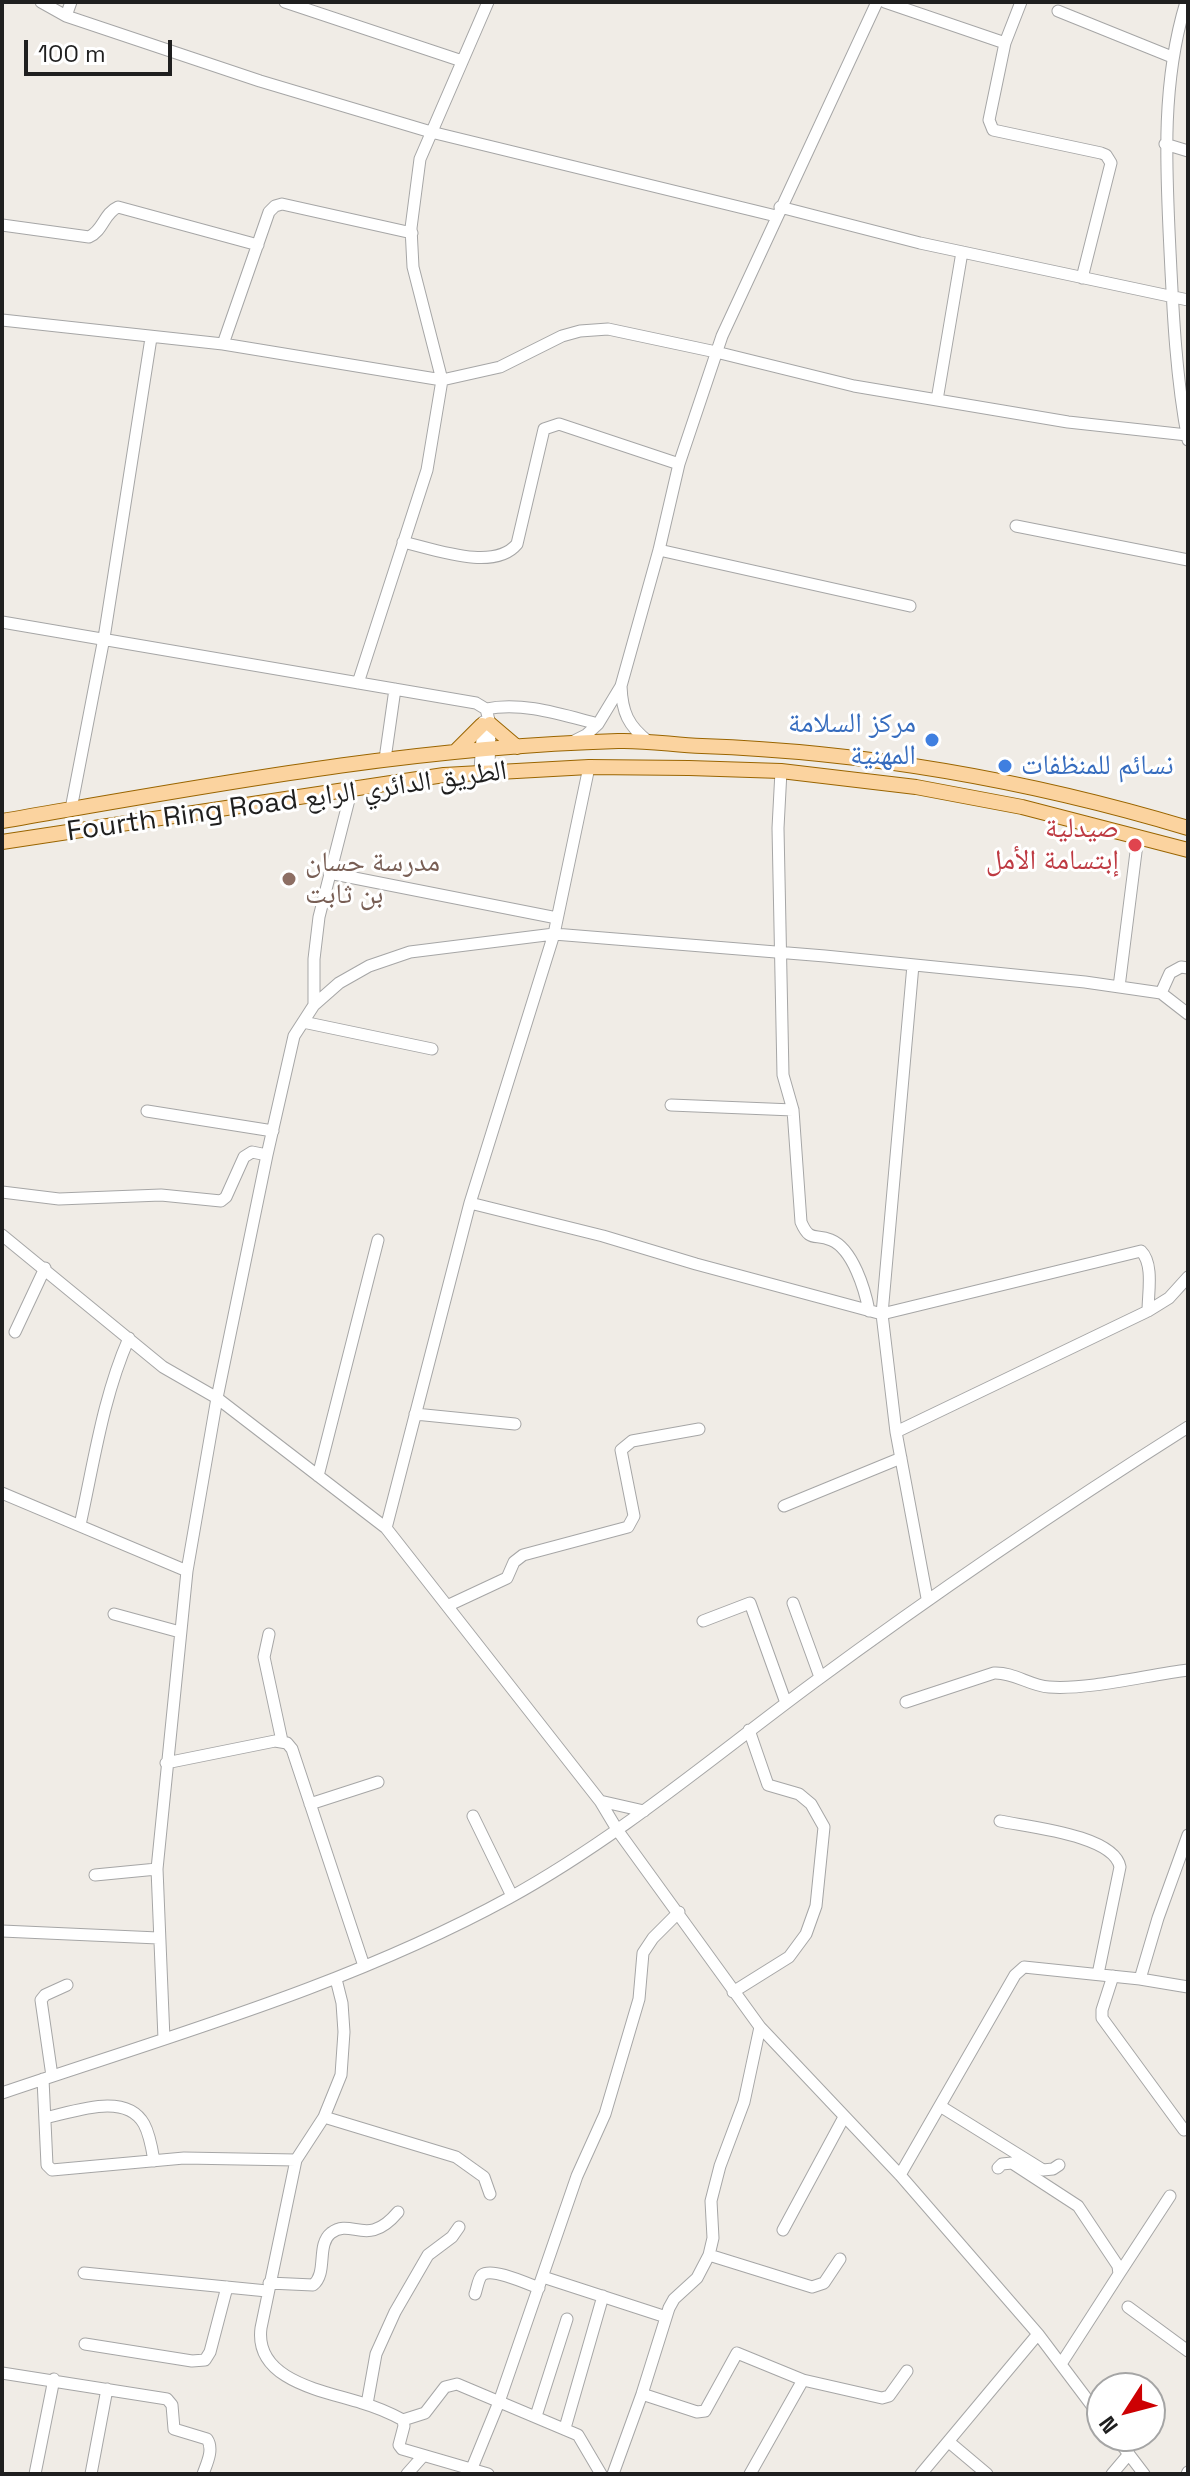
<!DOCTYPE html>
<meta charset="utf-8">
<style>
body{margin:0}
#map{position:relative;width:1190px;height:2476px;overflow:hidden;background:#f0ece6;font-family:"Space Grotesk",sans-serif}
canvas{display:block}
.frame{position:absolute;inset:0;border:4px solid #1f1f1f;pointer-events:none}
.north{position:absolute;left:1086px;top:2372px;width:80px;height:80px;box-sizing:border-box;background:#fff;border:2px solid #a5a5a5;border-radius:50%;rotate:234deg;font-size:22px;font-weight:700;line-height:32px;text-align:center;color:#1f1f1f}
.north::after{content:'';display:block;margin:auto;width:28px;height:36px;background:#cd0103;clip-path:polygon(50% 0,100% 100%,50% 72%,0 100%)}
.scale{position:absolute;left:24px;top:40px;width:148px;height:36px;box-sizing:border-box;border:4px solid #1f1f1f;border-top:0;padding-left:10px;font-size:24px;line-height:28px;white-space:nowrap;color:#1f1f1f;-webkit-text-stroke:6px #fff;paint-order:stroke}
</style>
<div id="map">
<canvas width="1190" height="2476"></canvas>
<div class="frame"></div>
<div class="north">N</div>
<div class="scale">100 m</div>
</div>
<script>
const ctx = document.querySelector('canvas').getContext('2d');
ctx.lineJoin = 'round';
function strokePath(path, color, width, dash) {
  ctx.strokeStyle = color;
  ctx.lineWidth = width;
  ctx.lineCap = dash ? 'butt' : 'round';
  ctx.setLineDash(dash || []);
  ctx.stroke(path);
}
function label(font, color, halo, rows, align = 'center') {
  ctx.font = font + ' "Space Grotesk","Noto Naskh Arabic",sans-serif';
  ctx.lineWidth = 6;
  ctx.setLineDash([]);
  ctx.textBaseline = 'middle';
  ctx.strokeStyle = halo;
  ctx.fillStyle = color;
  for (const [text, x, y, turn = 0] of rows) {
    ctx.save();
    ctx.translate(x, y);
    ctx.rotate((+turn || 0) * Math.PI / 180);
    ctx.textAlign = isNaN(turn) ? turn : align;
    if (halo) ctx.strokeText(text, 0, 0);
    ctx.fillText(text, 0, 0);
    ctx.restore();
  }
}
const minor = new Path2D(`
 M41 2 66 16 260 81 431 132 776 216
 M285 2 462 61
 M885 2 1005 43 989 120 993 130 1101 153 1106 155 1111 163 1082 278
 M1186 2C1161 84 1166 167 1170 251 1173 313 1176 378 1188 440
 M1058 11 1172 57
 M66 16 71 2
 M1005 43 1021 2
 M1165 144 1188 151
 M780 207 920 243 1188 300
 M2 225 89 237C103 231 104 213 118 207L258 245
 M2 320 223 344 442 380 500 367 562 336 580 331 608 329 716 352 854 386 1068 422 1187 435
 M223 344 269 212 275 206 282 204 412 233
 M937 400 962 252
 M1016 526 1188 560
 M403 542C434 549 494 572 517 544L544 429 559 424 679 464
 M659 550 910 606
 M2 622 476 703 486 709 490 724 489 771
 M358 683 427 470 442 380 413 267 411 228 420 159 488 2
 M621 686C622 712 628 726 649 742
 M486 709C522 701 563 715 598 724
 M574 741 586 735 598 724 621 686 659 550 679 464 722 336 877 2
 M385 759 395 689
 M589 767 554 934 470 1203 386 1528 600 1801 618 1831 760 2027 900 2175 1038 2334 1102 2419
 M480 771 483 722
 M781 771 778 828 783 1075 793 1110 801 1222C810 1243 815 1233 831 1240 853 1249 865 1290 869 1311
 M71 809 104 638 151 338
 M329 873 557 918
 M913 965 882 1314 896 1432 927 1598
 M1119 987 1138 836
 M1161 993 1170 973 1181 967 1188 968
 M314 1005V959L319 917 352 788
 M303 1022 432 1049
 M671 1105 793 1110
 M147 1111 273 1131
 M2 1192 59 1199 161 1195 221 1201 226 1197 244 1157 252 1152 267 1155
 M470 1203 603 1236 696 1264 882 1314 1141 1251C1154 1264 1148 1293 1148 1311
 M2 1235 163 1367 217 1398 386 1528
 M15 1332 45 1268
 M415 1414 515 1424
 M896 1432 1148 1311 1169 1298 1188 1277
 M318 1476 378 1240
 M2 1493 187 1571
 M784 1506 901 1458
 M80 1525C94 1462 103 1397 129 1338
 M793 1603 820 1677
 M447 1606 507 1578 514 1562 523 1555 628 1527 634 1516 621 1450 632 1441 699 1429
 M114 1614 180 1632
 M703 1621 750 1603 786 1703
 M269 1634 264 1657 282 1741
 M906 1702 994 1673C1014 1672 1030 1686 1049 1687 1089 1690 1147 1675 1188 1670
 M166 1763 275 1741 287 1743 292 1749 364 1966
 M600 1801 644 1811
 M310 1804 378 1782
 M473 1816 512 1896
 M1000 1821C1028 1827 1114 1835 1120 1867L1098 1974
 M95 1875 157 1869
 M2 1931 158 1938
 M1113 1976 1102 2010V2018L1184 2130
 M336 1979 342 2003 344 2032 341 2075 324 2117 296 2160 261 2328C254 2381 325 2391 362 2403 376 2407 390 2413 403 2420L425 2413 445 2387 457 2384 578 2435 601 2474
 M1140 1979 1158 1918 1188 1835
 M733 1992 789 1957 806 1934 816 1906 824 1827 811 1804 799 1794 768 1785 749 1730
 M164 2039 157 1869 187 1571 217 1398 267 1155 294 1036 314 1005 339 983 369 966 410 952 554 934 825 956 1085 982 1161 993 1188 1014
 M52 2076 41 2000 45 1995 67 1985
 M43 2079 47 2165 52 2170 184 2158 296 2160
 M2 2093C173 2035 350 1985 509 1898 618 1838 713 1757 813 1683 935 1593 1060 1508 1188 1427
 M940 2106 1043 2170 1053 2169 1059 2165
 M324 2117 456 2157 484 2177 490 2194
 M45 2118C73 2112 126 2091 144 2124 150 2135 152 2149 154 2161
 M998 2168 1002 2164 1012 2163 1078 2206 1118 2266 1119 2274 1061 2364
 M900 2175 1015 1975 1024 1967 1140 1979 1188 1987
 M783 2230 844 2117
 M709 2255 812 2287 824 2283 840 2259
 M84 2273 267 2291
 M1119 2274 1170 2196
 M543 2277 666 2317
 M269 2283 313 2285C328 2273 316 2245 331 2233 352 2217 367 2249 398 2212
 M475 2294C477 2289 478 2279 482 2275 492 2267 528 2284 539 2288
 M1128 2307 1188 2351
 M85 2344 192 2361 205 2360 210 2352 227 2287
 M2 2373 167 2399 172 2405 174 2429 207 2439C214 2449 207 2463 203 2474
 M642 2394 697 2412 705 2411 737 2353 803 2380 882 2398 889 2396 907 2371
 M367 2404 376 2354 395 2312 428 2255 452 2237 459 2227
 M536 2416 567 2319
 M403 2420 404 2426 399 2445 402 2449 488 2474
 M565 2428 603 2296
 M1115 2436 1144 2474
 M949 2442 987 2474
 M472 2468 499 2402 577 2176 605 2114 639 1999 643 1953 653 1938 679 1912
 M35 2474 54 2379
 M91 2474 107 2389
 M407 2474 423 2456
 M613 2474 642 2394 669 2308 674 2299 697 2278 709 2255 713 2238 711 2201 720 2166 744 2102 760 2027
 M750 2474 803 2380
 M921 2474 1038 2334
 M1112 2474 1129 2454
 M1187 2474 1188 2472`);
const major = new Path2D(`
 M490 724 517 747
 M455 752 482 725
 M2 821C206 786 410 747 618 741 646 740 674 745 702 746 869 752 1028 780 1188 828
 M2 842 444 775 589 767 689 768 781 771 916 787 1022 807 1188 850`);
strokePath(minor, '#a6a6a6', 13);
strokePath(major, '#9a6501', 16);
strokePath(minor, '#fff', 11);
strokePath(major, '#fbd39f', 14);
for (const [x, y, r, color] of [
 [932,740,8,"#3f7fe0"],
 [1005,766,8,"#3f7fe0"],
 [1135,845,8,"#e0444e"],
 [289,879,8,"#8d6e63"]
]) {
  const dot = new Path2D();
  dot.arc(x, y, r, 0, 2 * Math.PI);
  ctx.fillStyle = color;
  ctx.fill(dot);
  strokePath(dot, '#fff', 3);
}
label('28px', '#366cbe', '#fff', [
 ["مركز السلامة",916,724],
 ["المهنية",916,756],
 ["نسائم للمنظفات",1021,766,"left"]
], 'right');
label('28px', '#1f1f1f', '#fff', [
 ["Fourth Ring Road الطريق الدائري الرابع",287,802,-8]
]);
label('28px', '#be3a42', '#fff', [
 ["صيدلية",1119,829],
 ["إبتسامة الأمل",1119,861]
], 'right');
label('28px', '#785e54', '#fff', [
 ["مدرسة حسان",305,863],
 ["بن ثابت",305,895]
], 'left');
</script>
